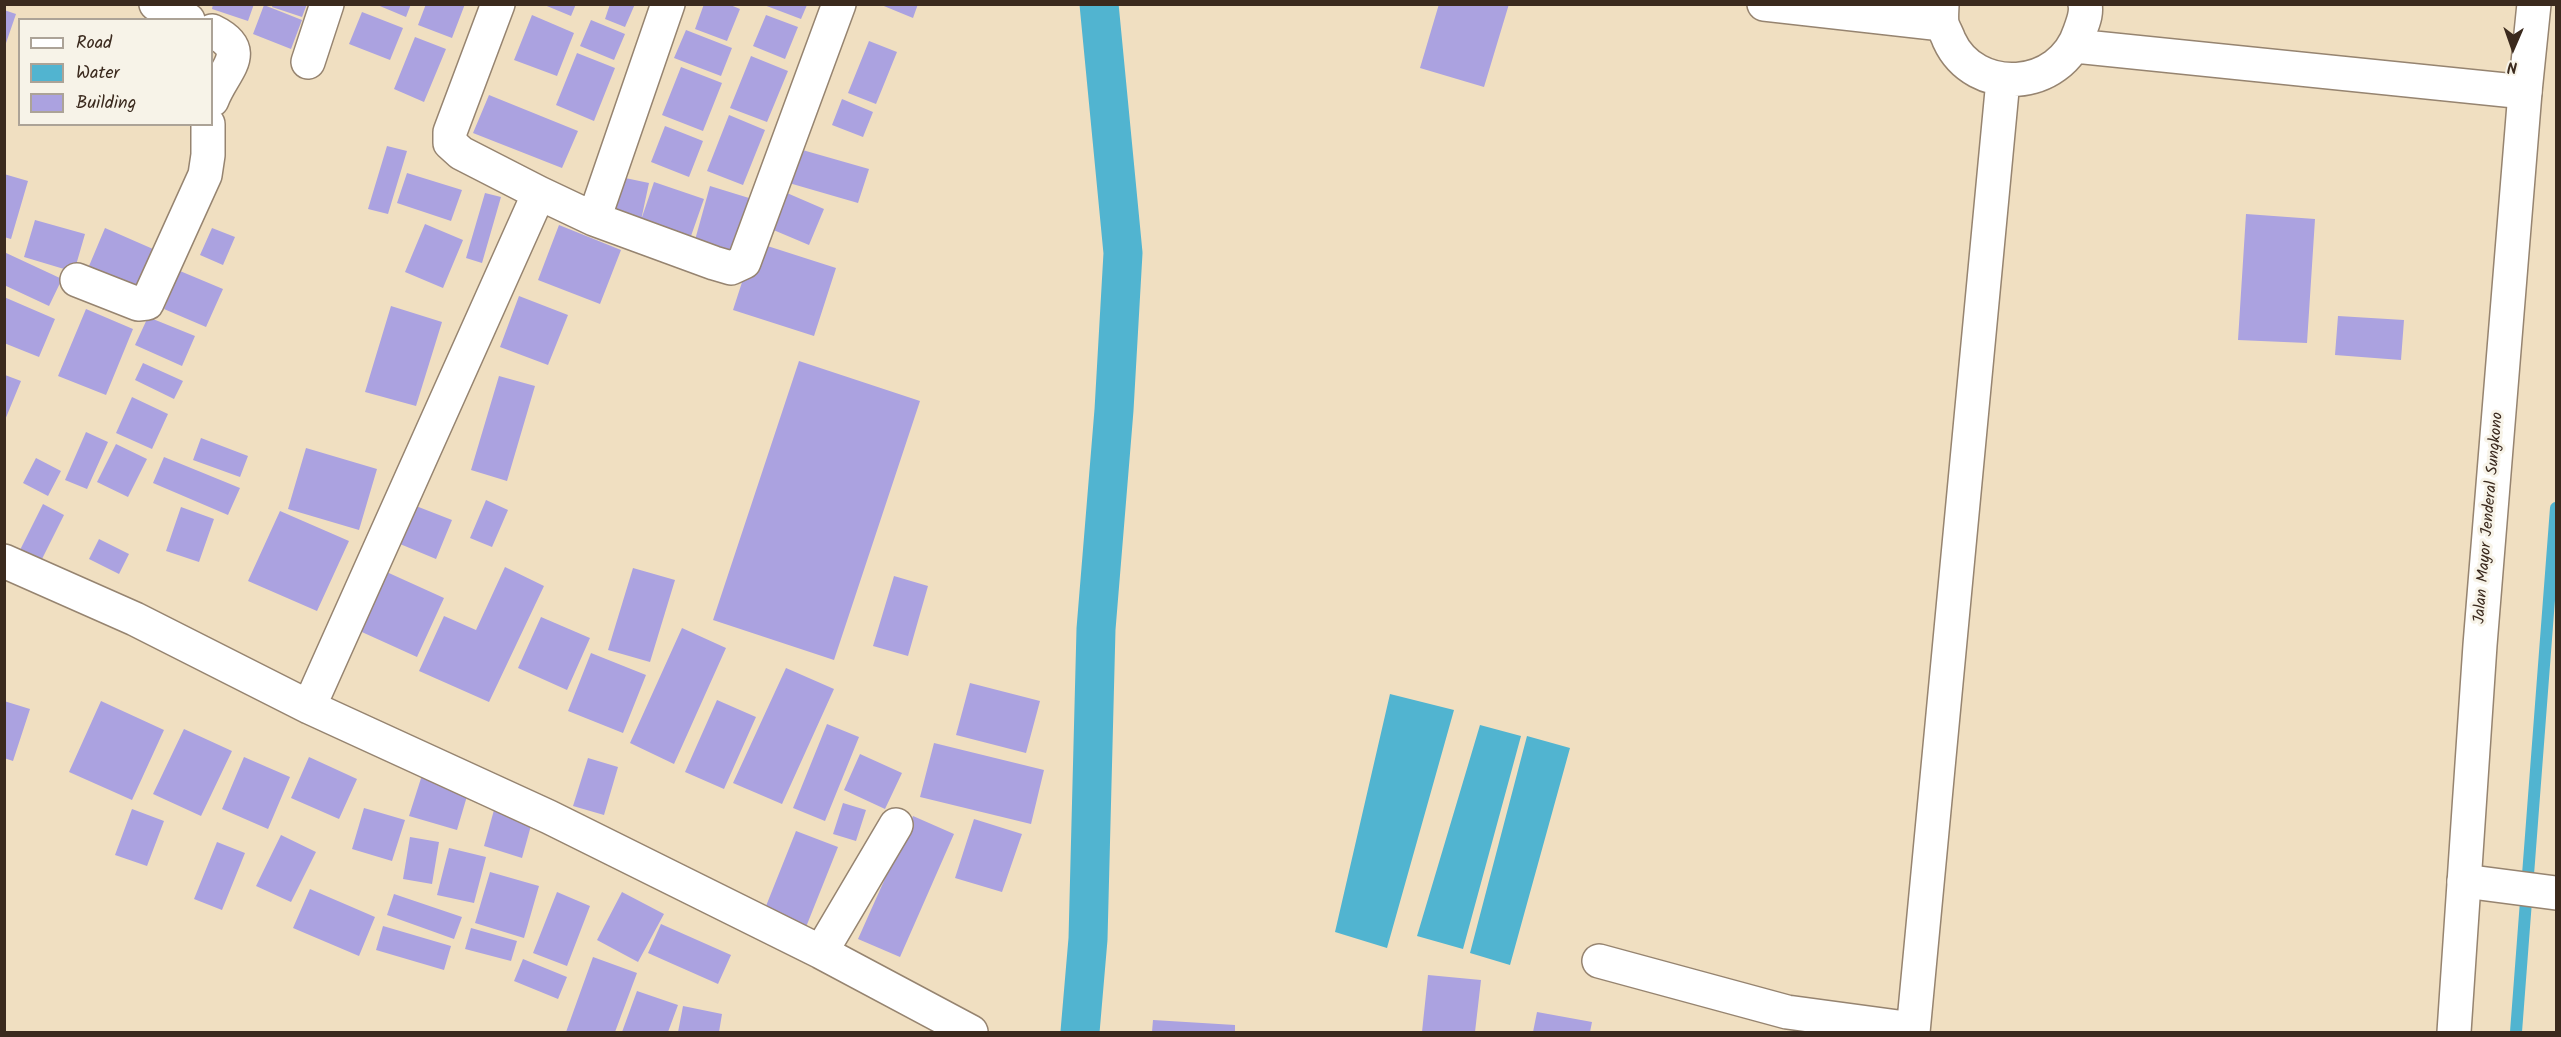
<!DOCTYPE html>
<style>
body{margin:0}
#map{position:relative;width:2561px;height:1037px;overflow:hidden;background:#f0dfc1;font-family:Kalam,sans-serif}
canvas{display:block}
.frame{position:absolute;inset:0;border:6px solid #3b2a1e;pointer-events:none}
.legend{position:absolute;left:18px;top:18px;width:195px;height:108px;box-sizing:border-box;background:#f7f3e8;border:2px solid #aca397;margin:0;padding:8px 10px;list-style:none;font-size:18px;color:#3b2a1e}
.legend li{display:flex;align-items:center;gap:12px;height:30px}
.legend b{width:30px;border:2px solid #aca397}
.north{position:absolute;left:2483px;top:18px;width:60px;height:60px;-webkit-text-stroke:4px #f7f3e8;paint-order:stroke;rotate:182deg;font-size:16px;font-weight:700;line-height:24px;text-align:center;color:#3b2a1e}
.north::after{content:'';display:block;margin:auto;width:21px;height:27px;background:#3b2a1e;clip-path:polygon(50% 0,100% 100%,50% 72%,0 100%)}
</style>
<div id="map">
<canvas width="2561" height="1037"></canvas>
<div class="frame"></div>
<ul class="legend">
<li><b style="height:8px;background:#fff"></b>Road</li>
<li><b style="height:16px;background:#51b4d0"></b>Water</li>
<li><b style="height:16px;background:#aba2e0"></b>Building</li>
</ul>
<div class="north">N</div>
</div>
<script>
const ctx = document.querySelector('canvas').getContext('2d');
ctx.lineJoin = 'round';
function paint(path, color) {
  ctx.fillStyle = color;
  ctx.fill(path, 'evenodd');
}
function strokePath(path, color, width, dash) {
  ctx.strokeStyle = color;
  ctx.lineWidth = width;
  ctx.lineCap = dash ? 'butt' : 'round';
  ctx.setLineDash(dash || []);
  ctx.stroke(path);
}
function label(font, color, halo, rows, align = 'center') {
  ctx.font = font + ' Kalam,sans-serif';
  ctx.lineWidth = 6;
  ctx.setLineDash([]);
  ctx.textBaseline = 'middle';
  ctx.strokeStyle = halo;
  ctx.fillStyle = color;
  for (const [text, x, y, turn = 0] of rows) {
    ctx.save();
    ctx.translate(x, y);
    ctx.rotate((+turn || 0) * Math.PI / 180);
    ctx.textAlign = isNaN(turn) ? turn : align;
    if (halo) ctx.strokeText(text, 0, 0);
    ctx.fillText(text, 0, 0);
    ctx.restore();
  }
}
paint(new Path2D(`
 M1390 694 1454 710 1387 948 1335 932Z
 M1480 725 1521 736 1463 949 1417 936Z
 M1527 736 1570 748 1510 965 1470 953Z`), '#51b4d0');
strokePath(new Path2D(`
 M2516 1032 2556 508`), '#51b4d0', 12);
strokePath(new Path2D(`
 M1080 1032 1088 939 1096 629 1114 410 1123 253 1099 4`), '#51b4d0', 39);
paint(new Path2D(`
 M213 4H254L248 21 212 9Z
 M273 4H307L302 17 272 7Z
 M375 4H411L406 17Z
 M426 4H465L452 38 418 25Z
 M542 4H576L571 16Z
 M610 4H635L625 27 605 19Z
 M704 4H728L740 9 727 41 695 29Z
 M879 4H918L913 18Z
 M1439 4H1509L1484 87 1420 68Z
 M264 5 302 20 291 49 253 34Z
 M764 5H807L801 19Z
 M4 10 16 14 5 46H4Z
 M362 12 403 28 390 60 349 44Z
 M532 15 574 33 557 76 514 60Z
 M766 15 798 27 785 59 753 46Z
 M591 20 625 34 614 60 580 46Z
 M686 30 732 48 721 76 674 58Z
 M415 37 446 49 424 102 394 89Z
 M869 41 897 52 876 104 848 93Z
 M577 53 615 68 594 121 556 105Z
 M751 56 788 71 767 122 730 108Z
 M681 67 722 83 703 131 662 115Z
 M489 95 578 131 562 168 473 133Z
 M842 99 873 112 863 137 832 125Z
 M729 115 765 130 743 185 707 171Z
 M665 126 703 141 689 177 651 162Z
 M387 146 407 151 388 214 368 209Z
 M799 149 869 169 858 203 789 183Z
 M407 173 462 190 451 221 397 203Z
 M4 174 28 181 11 239 4 237Z
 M611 175 649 183 640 225 601 217Z
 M654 182 704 199 691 236 641 220Z
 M710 186 749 198 733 251 695 240Z
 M780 190 824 209 809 245 764 226Z
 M485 193 501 197 482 263 466 258Z
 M2246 214 2315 219 2307 343 2238 340Z
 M35 220 85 234 74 272 24 257Z
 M425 224 463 240 443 288 405 272Z
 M559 225 621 250 600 304 538 280Z
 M105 228 153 249 137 286 89 266Z
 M212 228 235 237 223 265 200 255Z
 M755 242 836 268 814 336 733 310Z
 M4 252 62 279 49 306 4 285Z
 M180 271 223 289 206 327 164 309Z
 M519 296 568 315 548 365 500 347Z
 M4 297 55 319 39 357 4 343Z
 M391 306 442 322 416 406 365 392Z
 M86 309 133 329 106 395 58 376Z
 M2338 316 2404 320 2401 360 2335 355Z
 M148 317 195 336 182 366 135 345Z
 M799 361 920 401 834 660 713 620Z
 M143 363 183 381 174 399 135 380Z
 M5 375 21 381 5 420Z
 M499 376 535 386 507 481 471 470Z
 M132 397 168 414 152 449 116 433Z
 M86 432 108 442 87 489 65 480Z
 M201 438 248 456 240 477 193 460Z
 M116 444 147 459 128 497 97 482Z
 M306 448 377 469 359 530 288 509Z
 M164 457 240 488 228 515 153 483Z
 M36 458 61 471 48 496 23 483Z
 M486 500 508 510 492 547 470 538Z
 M43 504 64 515 35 573 14 562Z
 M416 506 452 520 436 559 400 544Z
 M181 507 214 519 199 562 166 551Z
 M280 511 349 541 317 611 248 581Z
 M99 539 129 554 119 574 89 559Z
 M505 567 544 586 489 702 419 671 444 616 476 630Z
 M633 568 675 580 650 662 608 650Z
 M380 569 444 598 417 657 353 628Z
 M894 576 928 586 908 656 873 646Z
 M541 617 590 638 567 690 518 668Z
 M682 628 726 648 674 764 630 743Z
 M591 653 646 675 623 733 568 711Z
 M786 668 834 689 782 804 733 783Z
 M970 683 1040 701 1026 753 956 735Z
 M717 700 756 717 724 789 685 772Z
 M4 701 30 709 13 761 4 758Z
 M101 701 164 730 132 800 69 772Z
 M827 724 859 737 825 821 793 808Z
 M184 729 232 751 201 816 153 794Z
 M934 743 1044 770 1031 824 920 797Z
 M860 754 902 773 885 809 844 790Z
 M244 757 290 777 268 829 222 809Z
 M309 757 357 779 339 819 291 798Z
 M588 758 618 767 604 815 573 806Z
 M423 772 470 786 457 830 409 816Z
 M843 803 866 810 856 841 833 834Z
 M364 808 405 820 392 861 352 849Z
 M132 809 164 821 147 866 115 855Z
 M494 810 532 822 522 858 484 846Z
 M913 816 954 834 900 957 858 939Z
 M974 819 1022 834 1002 892 955 878Z
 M796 831 838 847 806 927 764 911Z
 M281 835 316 852 291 902 256 886Z
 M410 837 439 842 432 884 403 879Z
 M217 842 245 853 222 910 194 899Z
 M449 848 486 857 474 903 437 895Z
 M490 872 539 886 524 938 475 923Z
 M310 889 375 917 359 956 293 928Z
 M557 892 590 906 567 966 533 953Z
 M622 892 664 914 638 962 597 940Z
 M394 894 462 917 454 939 387 915Z
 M661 924 731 955 718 984 648 953Z
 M383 926 451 946 444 970 376 950Z
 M471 928 517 941 511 961 465 949Z
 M593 957 637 973 615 1032H566Z
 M523 959 567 977 558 999 514 981Z
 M1428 975 1481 980 1475 1032H1422Z
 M637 991 678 1005 668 1032H622Z
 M683 1006 722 1014 719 1032H678Z
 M1537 1012 1592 1022 1590 1032H1533Z
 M1153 1020 1235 1025V1032H1152Z`), '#aba2e0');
const minor = new Path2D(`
 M156 4 188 20
 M498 4 450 132V143L461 153 539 193
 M1764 4 1942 24
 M1942 4C1942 10 1941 17 1942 23 1943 28 1947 34 1949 40 1975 97 2061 91 2080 31 2083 22 2087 14 2085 4
 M212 31C254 51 223 70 212 100
 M2075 46 2525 92
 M308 62 327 4
 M594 219 668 4
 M77 280 138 304 147 303 205 175 208 155V124
 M4 561 135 619 309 707 549 817 821 952 971 1032
 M309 707 539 193 594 219 714 263 731 268 744 262 839 4
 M2464 881 2556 893
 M821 952 896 825
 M1599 961 1787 1012 1913 1029
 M1913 1032 2003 80`);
const major = new Path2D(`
 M2454 1032 2480 645 2525 92 2534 4`);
strokePath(minor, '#968470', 36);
strokePath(major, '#968470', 36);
strokePath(minor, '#fff', 33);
strokePath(major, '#fff', 33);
label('16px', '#3b2a1e', '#f7f3e8', [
 ["Jalan Mayor Jenderal Sungkono",2490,518,-85]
]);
</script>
